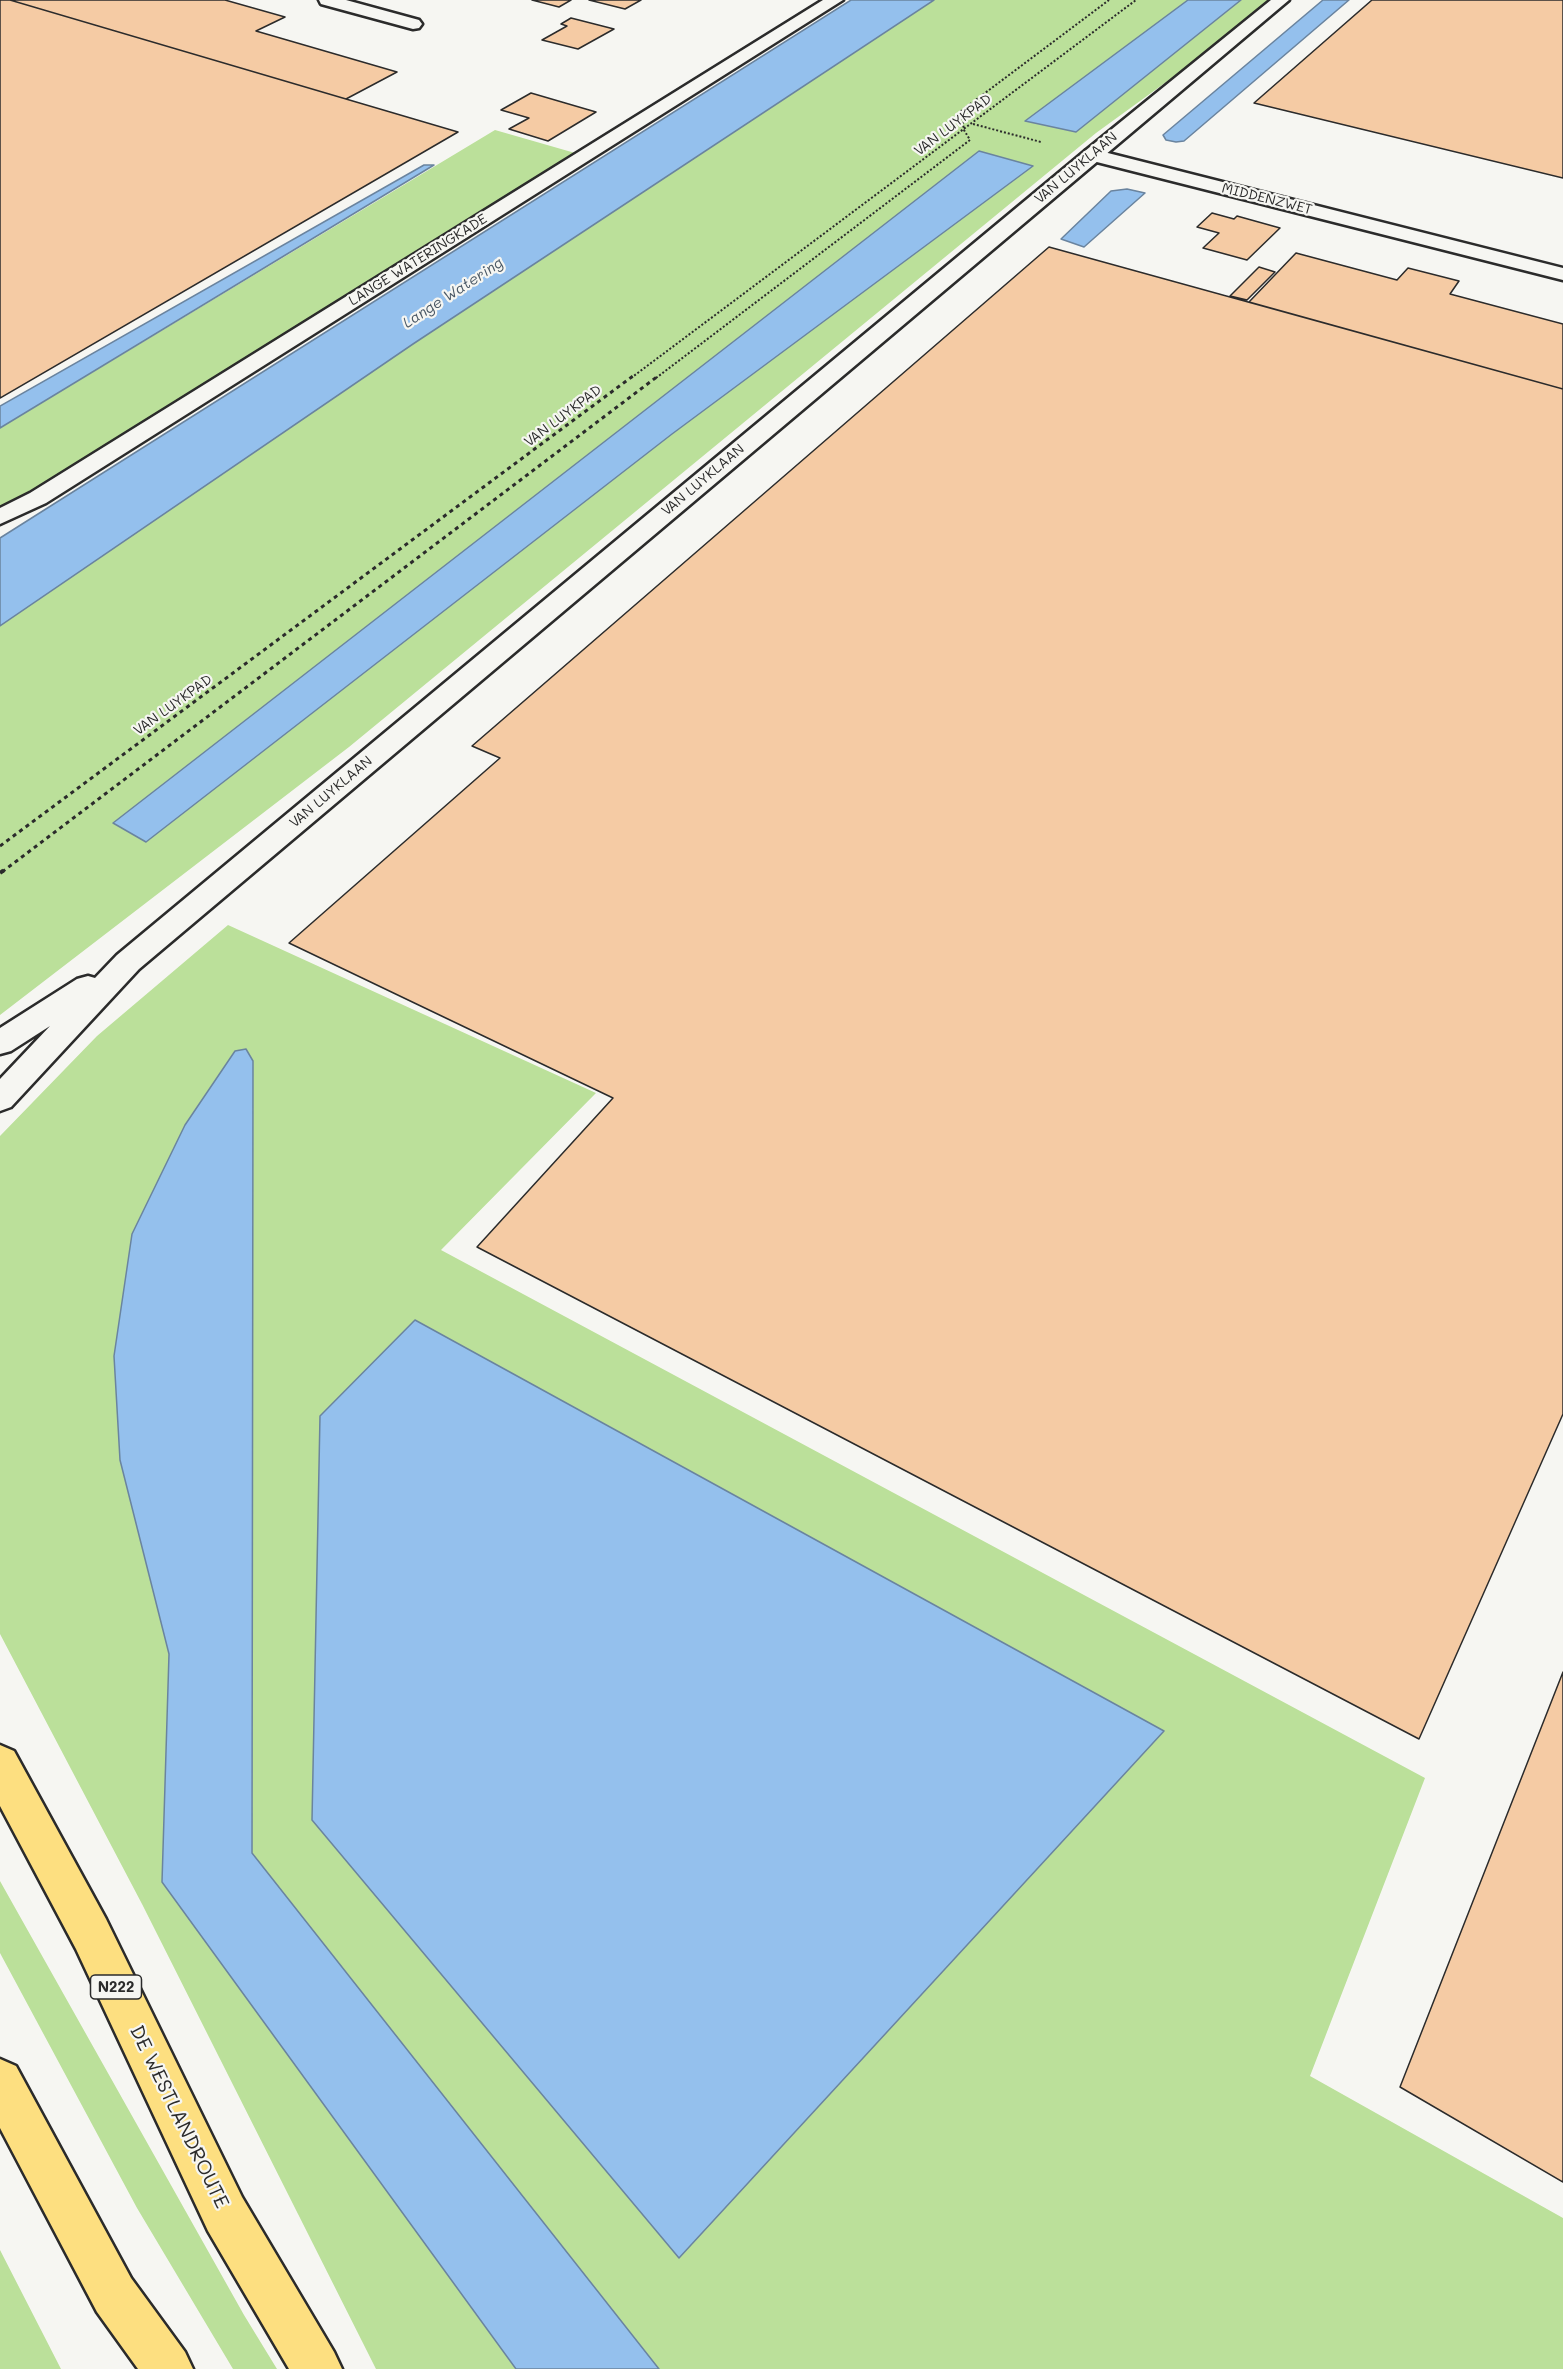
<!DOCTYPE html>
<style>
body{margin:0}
canvas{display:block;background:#f6f6f2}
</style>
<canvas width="1563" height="2369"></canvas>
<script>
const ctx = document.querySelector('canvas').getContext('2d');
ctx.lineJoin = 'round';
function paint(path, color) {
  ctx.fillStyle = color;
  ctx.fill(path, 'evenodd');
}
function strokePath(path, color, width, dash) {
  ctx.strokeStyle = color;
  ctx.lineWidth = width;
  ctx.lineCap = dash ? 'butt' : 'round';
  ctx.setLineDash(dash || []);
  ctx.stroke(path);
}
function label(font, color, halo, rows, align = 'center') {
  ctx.font = font + ' Mali,sans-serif';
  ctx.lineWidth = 4.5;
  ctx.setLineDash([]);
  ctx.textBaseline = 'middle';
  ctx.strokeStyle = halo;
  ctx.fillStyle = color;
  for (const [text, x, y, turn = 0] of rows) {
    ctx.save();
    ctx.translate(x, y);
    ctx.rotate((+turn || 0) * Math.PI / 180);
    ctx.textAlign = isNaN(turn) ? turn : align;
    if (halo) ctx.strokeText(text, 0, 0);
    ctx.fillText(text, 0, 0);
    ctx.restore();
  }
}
paint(new Path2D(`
 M934 0H1279L1096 133 349 747 0 1015V626L413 344Z
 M495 130 575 153 21 497 0 507V428Z
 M228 925 596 1093 441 1250 1425 1778 1310 2076 1563 2218V2369H659L252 1853 253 1061 246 1049 120 1460 169 1654 162 1882 516 2369H376L142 1904 0 1634V1136L97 1036Z
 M0 1881 244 2315 277 2369H233L137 2208 0 1953Z
 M0 2250 61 2369H0Z`), '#bbe09a');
const water = new Path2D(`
 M851 0H934L413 344 0 626V538Z
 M1188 0H1241L1076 132 1025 121Z
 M1323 0H1349L1184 141 1176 142 1166 140 1163 135Z
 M979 151 1033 166 672 434 146 842 113 823Z
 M424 165H434L0 428V406Z
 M1127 189 1145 193 1084 247 1061 239 1111 191Z
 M246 1049 253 1061 252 1853 659 2369H516L162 1882 169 1654 120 1460 114 1356 132 1234 185 1125 235 1051Z
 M415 1320 1164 1731 679 2258 312 1820 320 1416Z`);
paint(water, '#94c0ed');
strokePath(water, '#6a849f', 1.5);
const building = new Path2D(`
 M0 0H10L458 132 0 398Z
 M10 0H225L285 17 256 31 397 72 346 99Z
 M532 0H571L559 7Z
 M589 0H641L625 9Z
 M1372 0H1563V178L1254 103Z
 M571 18 614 29 578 49 542 40 567 26 561 24Z
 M531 93 596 112 548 141 509 129 529 118 501 110Z
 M1212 213 1234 219 1237 216 1280 228 1247 260 1203 248 1219 233 1197 227Z
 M1049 247 1563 389V1414L1419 1739 477 1247 613 1098 289 943 500 758 472 746Z
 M1296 253 1397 280 1408 268 1459 281 1450 294 1563 324V389L1249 302Z
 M1259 267 1275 272 1247 300 1230 296Z
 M1563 1672V2182L1400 2087Z`);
paint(building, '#f5cba4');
strokePath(building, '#2b2b2b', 1.5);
const minor = new Path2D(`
 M319 0H346L419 20 422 24 419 28 413 29 321 4Z
 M823 0H843L46 503 0 524V508L30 493Z
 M1092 149 1563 268V280L1085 159 1083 155 1085 151Z`);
const tertiary = new Path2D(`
 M1271 0H1289L139 969 11 1107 0 1111V1079L50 1026 11 1051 0 1054V1028L77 979 88 976 95 978 117 955 1085 151Z`);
const primary = new Path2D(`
 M0 1745 14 1751 106 1919 242 2197 334 2352 342 2369H289L208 2231 76 1949 0 1806Z
 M0 2059 16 2066 131 2278 185 2352 193 2369H138L97 2312 0 2128Z`);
strokePath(minor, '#2b2b2b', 5);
strokePath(tertiary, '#2b2b2b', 5);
strokePath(primary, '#2b2b2b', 5);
strokePath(new Path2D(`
 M973 124 1041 142
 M631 378 1136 0
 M656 378 970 140 964 130 961 111 1109 0`), '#2b2b2b', 2, [2, 2]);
strokePath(new Path2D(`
 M0 846 633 376
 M2 872 658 376`), '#2b2b2b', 3, [4, 4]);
strokePath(new Path2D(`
 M0 873 4 870`), '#2b2b2b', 4, [4.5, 4.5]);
paint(minor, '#f6f6f2');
paint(tertiary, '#f6f6f2');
paint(primary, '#fddf80');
label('14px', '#2b2b2b', '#f6f6f2', [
 ["VAN LUYKPAD",953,125,-37],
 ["VAN LUYKLAAN",1076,168,-40],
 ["MIDDENZWET",1267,199,14],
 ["LANGE WATERINGKADE",418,260,-32],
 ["VAN LUYKPAD",563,416,-37],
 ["VAN LUYKLAAN",703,480,-40],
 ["VAN LUYKPAD",173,705,-36],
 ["VAN LUYKLAAN",331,792,-40]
]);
label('italic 15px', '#4a5865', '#f6f6f2', [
 ["Lange Watering",453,293,-33]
]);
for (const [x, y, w] of [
 [116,1987,51]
]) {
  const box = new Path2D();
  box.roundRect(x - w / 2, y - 12, w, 24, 4.5);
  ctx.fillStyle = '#f6f6f2';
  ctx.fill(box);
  strokePath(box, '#2b2b2b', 1.5);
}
label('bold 15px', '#2b2b2b', null, [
 ["N222",116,1987]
]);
label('20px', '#2b2b2b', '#f6f6f2', [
 ["DE WESTLANDROUTE",179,2117,64]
]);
</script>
